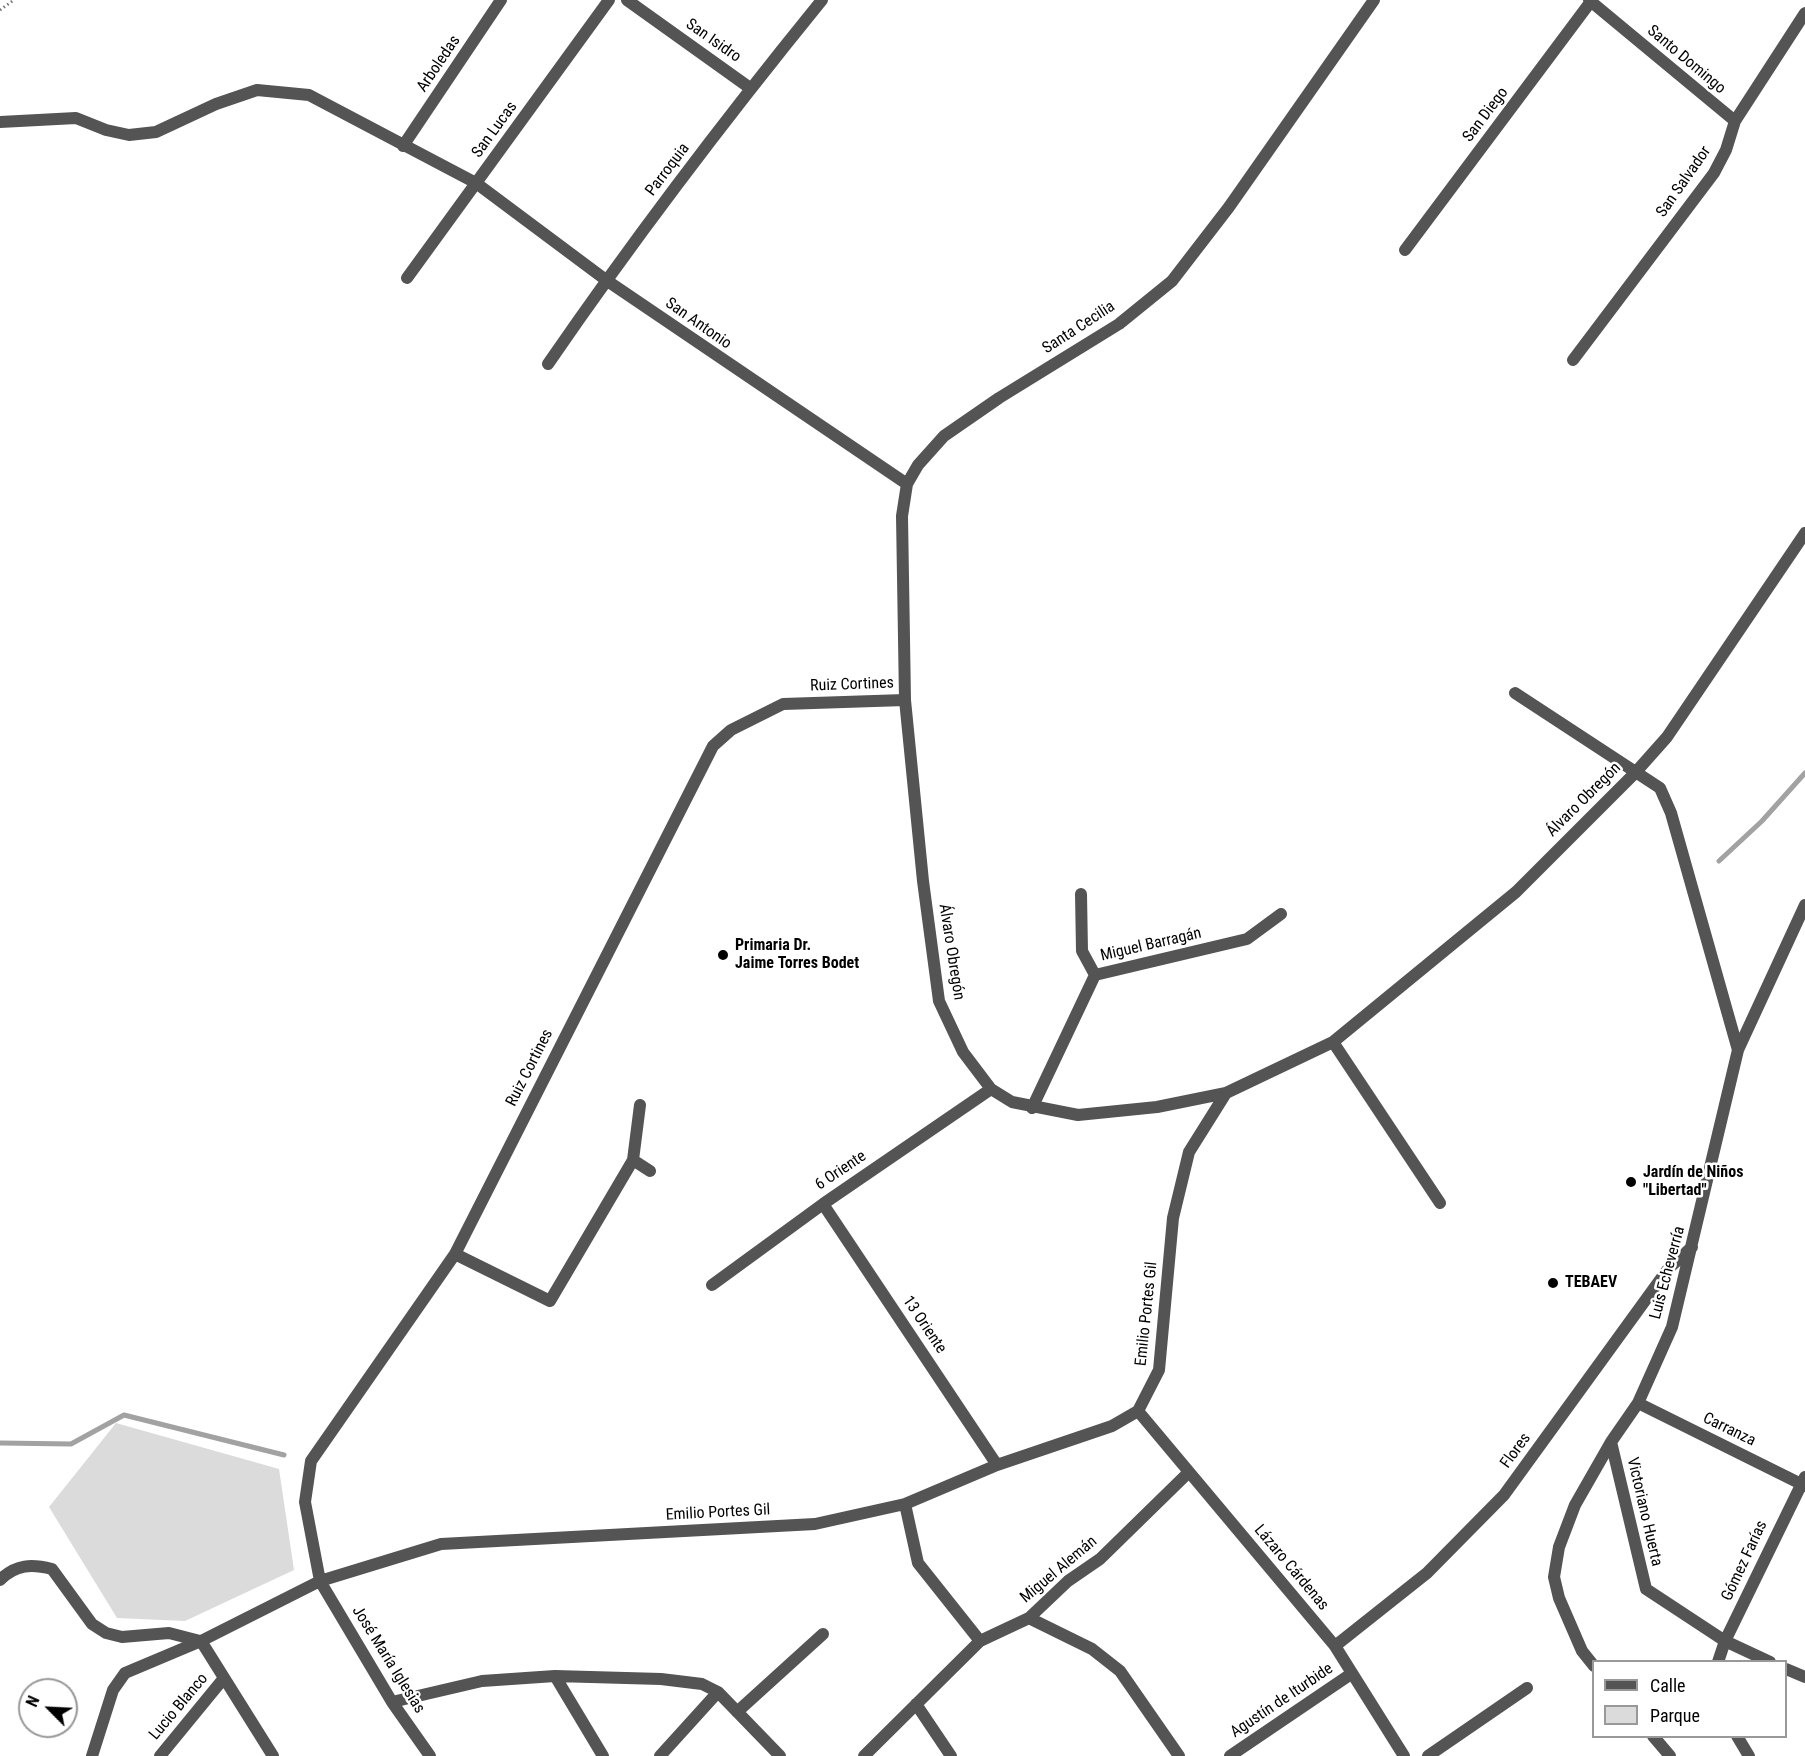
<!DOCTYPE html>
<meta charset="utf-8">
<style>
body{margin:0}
#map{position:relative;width:1805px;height:1756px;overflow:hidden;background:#fff;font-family:"Roboto Condensed",sans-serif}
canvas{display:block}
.legend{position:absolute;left:1592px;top:1660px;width:195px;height:78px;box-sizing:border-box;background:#fff;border:2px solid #999;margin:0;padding:8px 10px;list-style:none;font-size:18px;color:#000}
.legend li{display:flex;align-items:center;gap:12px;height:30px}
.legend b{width:30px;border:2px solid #999}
.north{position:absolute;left:18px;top:1678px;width:60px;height:60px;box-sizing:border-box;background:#fff;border:2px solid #999;border-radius:50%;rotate:294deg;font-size:16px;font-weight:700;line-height:24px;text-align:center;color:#000}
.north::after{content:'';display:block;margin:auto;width:21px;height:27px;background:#000;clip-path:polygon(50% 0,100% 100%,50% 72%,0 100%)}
</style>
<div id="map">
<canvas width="1805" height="1756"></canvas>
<ul class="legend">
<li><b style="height:8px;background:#545454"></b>Calle</li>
<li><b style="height:16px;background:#dbdbdb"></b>Parque</li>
</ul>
<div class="north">N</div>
</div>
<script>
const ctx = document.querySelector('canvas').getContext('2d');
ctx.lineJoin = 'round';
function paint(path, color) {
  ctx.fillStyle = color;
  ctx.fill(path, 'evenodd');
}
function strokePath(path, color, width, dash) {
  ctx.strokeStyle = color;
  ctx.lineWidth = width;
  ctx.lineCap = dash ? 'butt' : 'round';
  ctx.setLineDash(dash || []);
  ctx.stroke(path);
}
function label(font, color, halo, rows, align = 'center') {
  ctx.font = font + ' "Roboto Condensed",sans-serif';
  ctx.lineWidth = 5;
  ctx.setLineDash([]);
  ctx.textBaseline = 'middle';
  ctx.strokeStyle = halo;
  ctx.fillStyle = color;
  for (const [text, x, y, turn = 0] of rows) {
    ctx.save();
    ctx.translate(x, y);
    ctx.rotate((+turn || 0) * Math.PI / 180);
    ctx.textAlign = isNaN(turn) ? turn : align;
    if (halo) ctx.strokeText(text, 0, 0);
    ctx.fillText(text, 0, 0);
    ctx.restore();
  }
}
paint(new Path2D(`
 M116 1423 279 1469 294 1570 185 1621 117 1618 49 1507Z`), '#dbdbdb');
strokePath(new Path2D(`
 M1719 861 1762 821 1805 773
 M0 1443 71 1444 124 1415 284 1455`), '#a2a2a2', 5);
strokePath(new Path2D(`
 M0 10 14 0`), '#767676', 3, [1.5, 3]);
strokePath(new Path2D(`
 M627 0 750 88
 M1374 0 1229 207 1172 281 1119 324 999 398 944 436 918 465 907 484 902 516 905 700 923 881 939 1001 963 1052 991 1089 1012 1102 1078 1115 1157 1107 1226 1093 1333 1042 1516 892 1635 773 1667 737 1805 533
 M1589 0 1735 121
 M0 122 76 118 106 130 129 135 156 132 216 104 257 90 309 95 476 183 606 280 907 484
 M403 146 501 0
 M1405 250 1592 0
 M407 278 609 0
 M1573 360 1714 173 1726 150 1735 121 1805 13
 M548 364C634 239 726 118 822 0
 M1515 693 1660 788 1671 813 1738 1050 1672 1327 1638 1403 1611 1442 1575 1505 1559 1547 1554 1577 1559 1598 1582 1651 1594 1666
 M1081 894 1082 951 1095 975
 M1095 975 1247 939 1281 914
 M1333 1042 1440 1203
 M1738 1050 1805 905
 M1032 1108 1095 975
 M633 1160 650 1171
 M823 1204 997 1465
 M455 1254 550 1301 633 1160 640 1105
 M712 1285 823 1204 991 1089
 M1638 1403 1805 1486
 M1138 1411 1335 1646 1404 1756
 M1611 1442 1646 1589 1725 1641 1770 1662
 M905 1504 918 1563 980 1641
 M0 1580C16 1564 32 1564 52 1569L92 1624 106 1633 122 1637 169 1633 200 1641
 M1029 1618 1092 1649 1120 1671 1179 1756
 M201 1641 273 1756
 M1335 1646 1427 1573 1504 1495 1668 1269 1692 1247
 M1718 1662 1725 1641 1805 1477
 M1786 1669 1805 1677
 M555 1676 603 1756
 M392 1702 482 1681 555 1676 661 1679 702 1684 718 1692 780 1756
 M916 1704 951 1756
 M737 1712 823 1634
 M1653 1736 1670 1756
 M1737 1736 1749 1756
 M92 1756 113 1690 125 1673 201 1641 320 1581 441 1544 815 1524 905 1504 997 1465 1112 1426 1138 1411 1159 1370 1173 1218 1189 1152 1226 1093
 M160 1756 224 1678
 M430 1756 392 1702 320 1581 305 1502 311 1461 455 1254 713 746 731 730 783 704 905 700
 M660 1756 718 1692
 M864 1756 980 1641 1029 1618 1068 1581 1100 1559 1189 1472
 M1230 1756 1351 1674
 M1428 1756 1527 1688`), '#545454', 12);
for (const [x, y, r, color] of [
 [723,955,6,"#000"],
 [1631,1182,6,"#000"],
 [1553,1283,6,"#000"]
]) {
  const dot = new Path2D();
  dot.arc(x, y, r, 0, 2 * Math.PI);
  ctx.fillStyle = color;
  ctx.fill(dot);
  strokePath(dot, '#fff', 2);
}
label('16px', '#000', '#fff', [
 ["San Isidro",713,41,35],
 ["Santo Domingo",1686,60,40],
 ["Arboledas",439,64,-56],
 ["San Diego",1486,115,-53],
 ["San Lucas",495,130,-54],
 ["Parroquia",668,170,-53],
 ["San Salvador",1684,182,-55],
 ["San Antonio",698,324,35],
 ["Santa Cecilia",1079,328,-33],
 ["Ruiz Cortines",852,685,-2],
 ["Álvaro Obregón",1584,800,-45],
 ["Miguel Barragán",1151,945,-13],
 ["Álvaro Obregón",951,952,81],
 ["Ruiz Cortines",530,1068,-63],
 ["6 Oriente",841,1171,-34],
 ["Luis Echeverría",1668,1273,-75],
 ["Emilio Portes Gil",1147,1314,-84],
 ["13 Oriente",924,1325,56],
 ["Carranza",1729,1430,26],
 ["Flores",1516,1451,-54],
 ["Victoriano Huerta",1644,1512,77],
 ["Emilio Portes Gil",718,1513,-3],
 ["Gómez Farías",1745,1561,-65],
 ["Lázaro Cárdenas",1291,1568,50],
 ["Miguel Alemán",1059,1570,-40],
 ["José María Iglesias",388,1660,58],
 ["Agustín de Iturbide",1282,1701,-34],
 ["Lucio Blanco",179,1707,-50]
]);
label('bold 16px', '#000', '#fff', [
 ["Primaria Dr.",735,946],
 ["Jaime Torres Bodet",735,964],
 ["Jardín de Niños",1643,1173],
 ["\"Libertad\"",1643,1191],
 ["TEBAEV",1565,1283]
], 'left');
</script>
